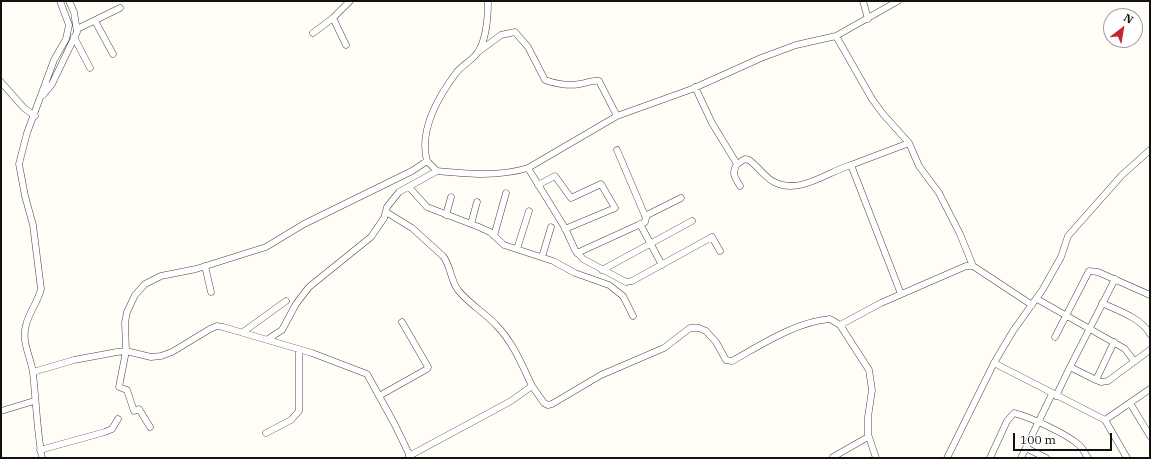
<!DOCTYPE html>
<style>
body{margin:0}
#map{position:relative;width:1151px;height:459px;overflow:hidden;background:#fffdf5;font-family:"IBM Plex Serif",serif}
canvas{display:block}
.frame{position:absolute;inset:0;border:2px solid #111;pointer-events:none}
.north{position:absolute;left:1103px;top:8px;width:40px;height:40px;box-sizing:border-box;background:#fff;border:1px solid #a0a0a0;border-radius:50%;rotate:31deg;font-size:11px;font-weight:700;line-height:16px;text-align:center;color:#111}
.north::after{content:'';display:block;margin:auto;width:14px;height:18px;background:#c4262e;clip-path:polygon(50% 0,100% 100%,50% 72%,0 100%)}
.scale{position:absolute;left:1013px;top:433px;width:99px;height:18px;box-sizing:border-box;border:2px solid #111;border-top:0;padding-left:5px;font-size:12px;line-height:14px;white-space:nowrap;color:#111;-webkit-text-stroke:3px #fff;paint-order:stroke}
</style>
<div id="map">
<canvas width="1151" height="459"></canvas>
<div class="frame"></div>
<div class="north">N</div>
<div class="scale">100 m</div>
</div>
<script>
const ctx = document.querySelector('canvas').getContext('2d');
ctx.lineJoin = 'round';
function strokePath(path, color, width, dash) {
  ctx.strokeStyle = color;
  ctx.lineWidth = width;
  ctx.lineCap = dash ? 'butt' : 'round';
  ctx.setLineDash(dash || []);
  ctx.stroke(path);
}
const minor = new Path2D(`
 M863 1 868 19
 M333 18 346 45
 M95 21 113 54
 M77 29 120 8
 M313 33 333 18 350 1
 M836 36 872 99 883 114 909 143 919 166 939 193 960 234 973 266
 M74 37 90 68
 M478 52 501 35 515 32 528 47 545 80C555 84 569 86 580 84 587 83 592 80 599 81L617 116
 M1 82 24 108 35 116
 M695 87 712 123 737 164C731 174 735 177 740 186
 M43 95 52 84 77 32 74 12 69 1
 M427 161C419 131 438 97 456 73 462 65 473 60 478 52 487 38 488 17 488 1
 M737 164 745 159 749 160C758 166 764 177 774 182 800 195 827 172 851 165L901 294
 M851 165 909 143
 M528 168 565 228 575 250 583 259 626 282 632 281 712 237 720 251
 M437 171C467 174 498 177 528 168L617 116 692 89 761 58 796 45 836 36 898 1
 M538 185 555 176 571 198 601 184 615 208 565 229
 M409 187 427 207 479 227 490 232 504 245 553 261 575 273 609 285 623 296 633 316
 M386 212 412 228 443 256C451 266 450 279 458 290 469 304 484 312 496 325 513 342 522 365 532 386
 M446 215 451 197
 M645 216 681 198
 M471 224 477 202
 M640 224 662 265
 M494 236 506 193
 M517 249 529 211
 M577 253 645 222 646 218 617 150
 M542 257 551 227
 M205 266 211 292
 M602 270 692 221
 M1037 299 1120 346 1125 349 1134 361
 M1102 303C1119 311 1141 318 1150 334
 M840 325 869 370 872 390 868 417V434L876 458
 M243 332 286 301
 M1055 337 1089 271 1098 272 1150 295
 M1114 342 1096 380 1070 367 1115 279
 M994 363 1105 420 1150 389
 M33 372 74 360 117 352 126 351 151 357 161 356 172 352 210 329 217 326 223 327 312 353 367 374 394 423 411 458
 M1096 380 1101 382 1108 381 1150 350
 M379 396 427 369 428 367 402 322
 M1056 396 1070 367
 M1130 403 1150 436
 M1 411 34 401
 M1105 420 1127 458
 M150 427 139 409 134 411 127 390 119 387 126 351 125 322 127 312 135 295 145 284 161 276 196 269 266 247 304 224 412 171 427 161 437 171 399 192 387 207 384 218 371 237 309 287 296 304 282 330 268 339
 M266 433 291 420 299 411V350
 M1026 448 1046 458
 M40 450 105 432 112 429 118 419
 M409 456 511 401 532 386 544 403 548 405 552 404 601 375 664 348 690 328H699L706 331 716 342 726 360 732 361C761 345 795 322 830 319L840 325 881 303 966 266H973L1032 305
 M833 457 868 437
 M42 458C37 430 36 401 33 373 31 357 21 342 26 325 29 312 38 302 41 289L33 225 25 196 19 164 27 133 54 60 66 39 69 25 60 1
 M947 458 994 363 1013 331 1043 289 1061 257 1068 236 1122 175 1150 150
 M990 458 1007 421 1014 413C1030 417 1067 434 1079 445 1083 448 1085 454 1088 458
 M1021 458 1052 394`);
strokePath(minor, '#444', 7);
strokePath(minor, '#fff', 6);
</script>
